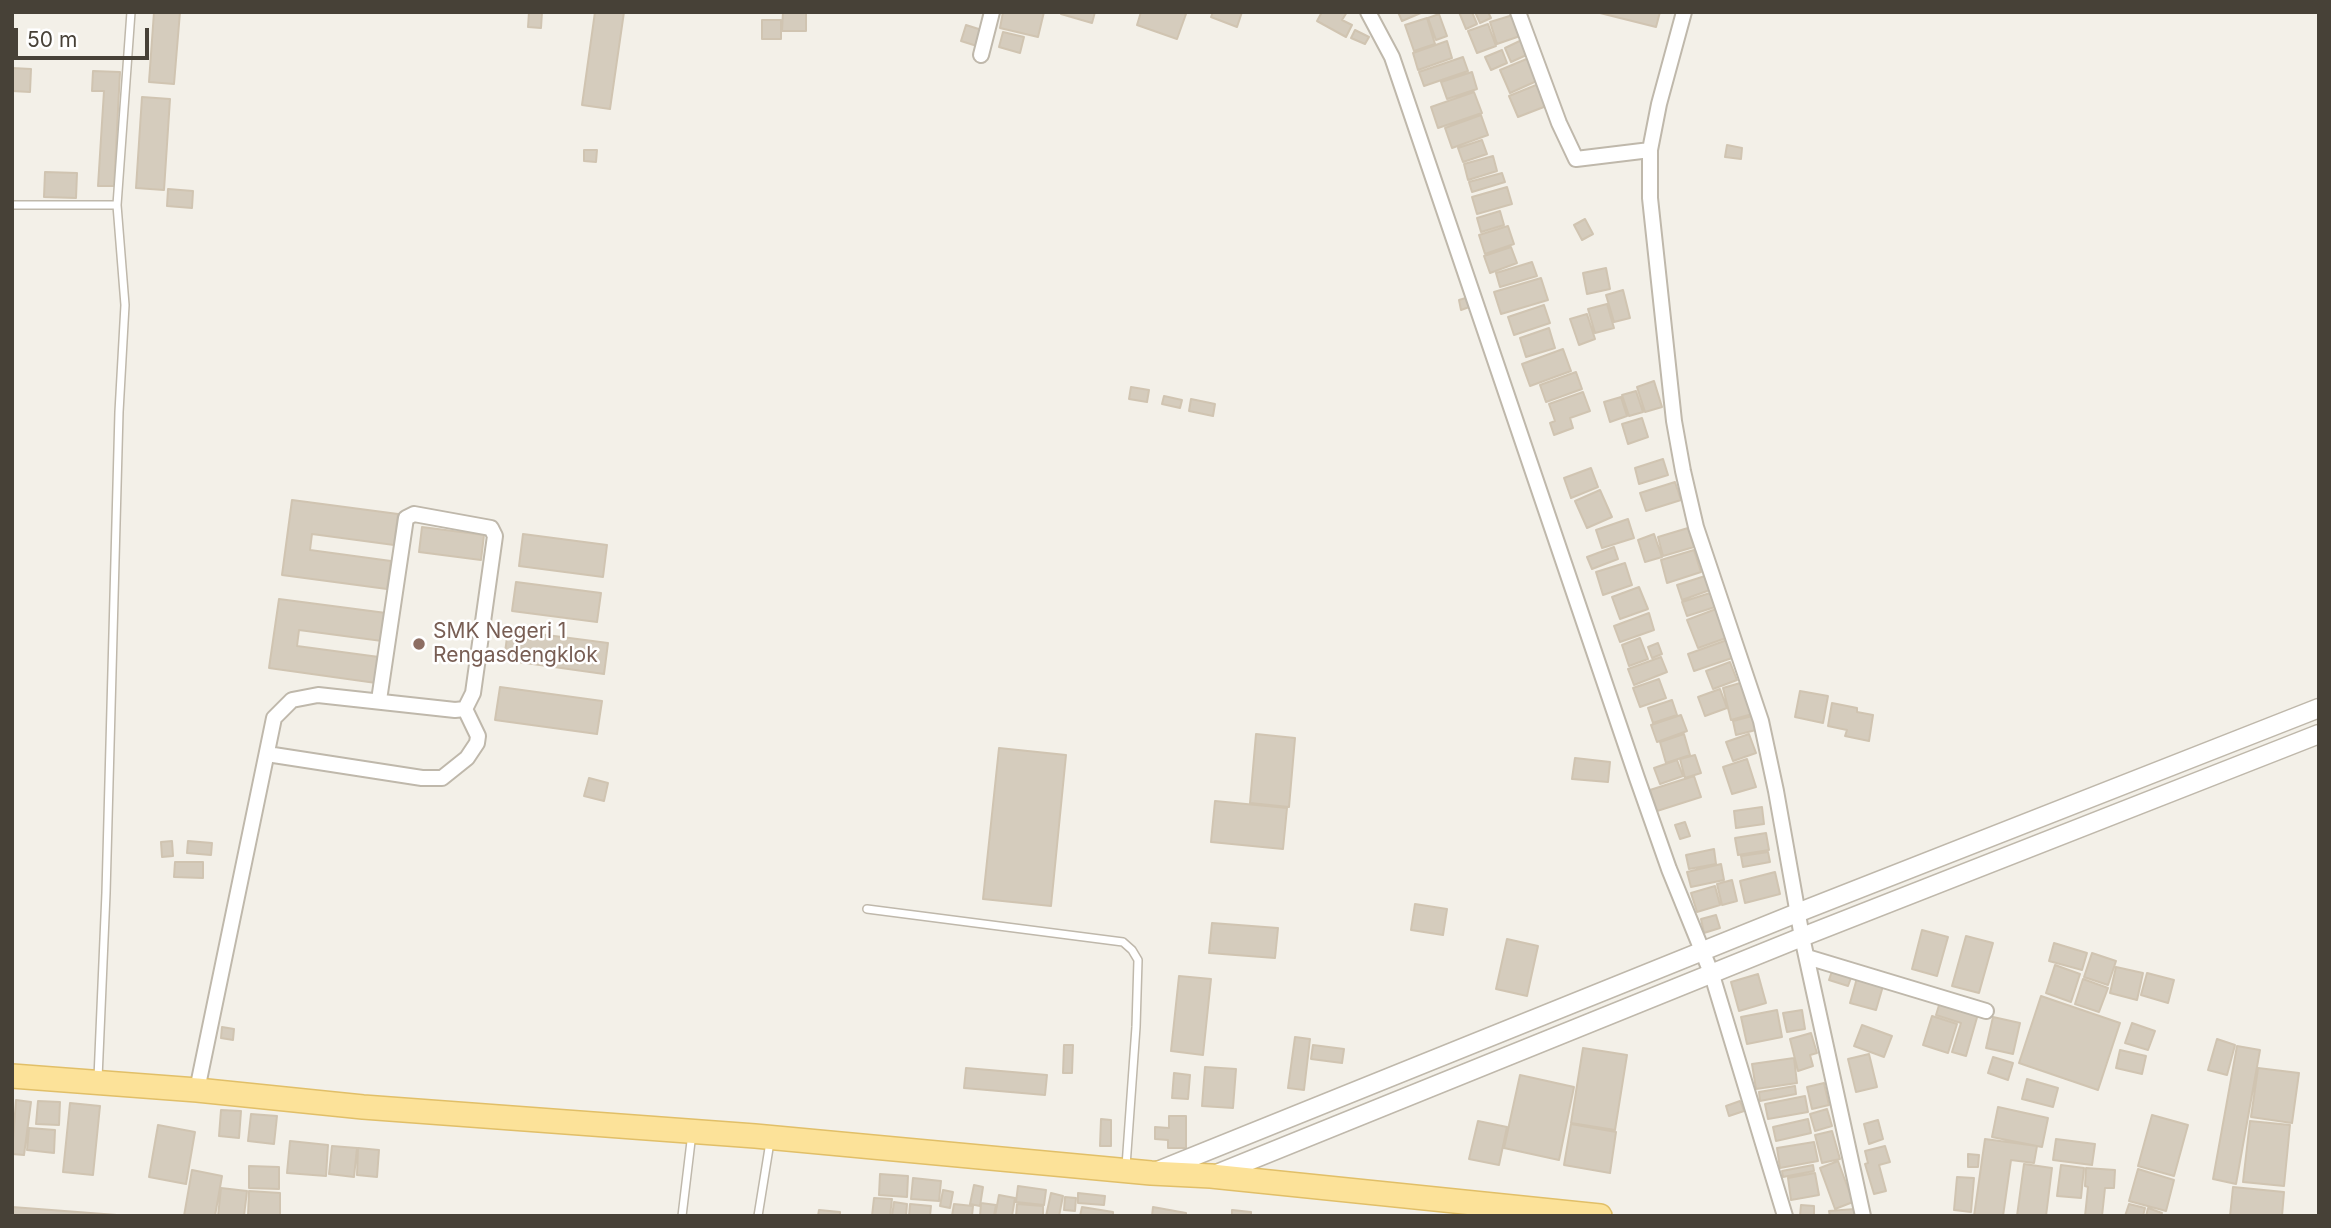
<!DOCTYPE html>
<style>
body{margin:0}
#map{position:relative;width:2331px;height:1228px;overflow:hidden;background:#f3f0e8;font-family:Inter,sans-serif}
canvas{display:block}
.frame{position:absolute;inset:0;border:14px solid #474137;pointer-events:none}
.scale{position:absolute;left:14px;top:28px;width:135px;height:32px;box-sizing:border-box;border:4px solid #474137;border-top:0;padding-left:9px;font-size:21px;line-height:24px;white-space:nowrap;color:#474137;-webkit-text-stroke:5px #fff;paint-order:stroke}
</style>
<div id="map">
<canvas width="2331" height="1228"></canvas>
<div class="frame"></div>
<div class="scale">50 m</div>
</div>
<script>
const ctx = document.querySelector('canvas').getContext('2d');
ctx.lineJoin = 'round';
function paint(path, color) {
  ctx.fillStyle = color;
  ctx.fill(path, 'evenodd');
}
function strokePath(path, color, width, dash) {
  ctx.strokeStyle = color;
  ctx.lineWidth = width;
  ctx.lineCap = dash ? 'butt' : 'round';
  ctx.setLineDash(dash || []);
  ctx.stroke(path);
}
function label(font, color, halo, rows, align = 'center') {
  ctx.font = font + ' Inter,sans-serif';
  ctx.lineWidth = 5;
  ctx.setLineDash([]);
  ctx.textBaseline = 'middle';
  ctx.strokeStyle = halo;
  ctx.fillStyle = color;
  for (const [text, x, y, turn = 0] of rows) {
    ctx.save();
    ctx.translate(x, y);
    ctx.rotate((+turn || 0) * Math.PI / 180);
    ctx.textAlign = isNaN(turn) ? turn : align;
    if (halo) ctx.strokeText(text, 0, 0);
    ctx.fillText(text, 0, 0);
    ctx.restore();
  }
}
const building = new Path2D(`
 M154 12H180L174 84 149 82Z
 M529 12H542L541 28 528 27Z
 M595 12H624L610 109 582 105Z
 M783 12H806V31H782Z
 M1003 12H1044L1038 37 1000 28Z
 M1062 12H1095L1092 23 1061 14Z
 M1141 12H1182L1186 14 1177 39 1137 25Z
 M1213 12H1242L1237 27 1211 17Z
 M1322 12H1347L1342 20 1352 25 1346 37 1317 21Z
 M1398 12H1423L1402 21Z
 M1459 12H1472L1477 24 1466 29Z
 M1475 12H1488L1491 18 1480 23Z
 M1596 12H1660L1656 27Z
 M1439 14 1447 36 1436 40 1428 18Z
 M1513 15 1520 36 1497 44 1490 22Z
 M1427 18 1435 44 1414 51 1405 25Z
 M762 20H781V39H762Z
 M1488 24 1496 46 1477 53 1468 31Z
 M966 25 985 31 980 47 961 41Z
 M1355 30 1369 37 1365 44 1351 38Z
 M1003 32 1024 37 1020 53 999 47Z
 M1526 38 1533 52 1511 62 1505 48Z
 M1447 41 1452 58 1418 70 1413 53Z
 M1502 50 1507 63 1491 70 1485 57Z
 M1463 57 1468 71 1424 86 1419 72Z
 M1529 58 1539 80 1510 93 1500 70Z
 M12 68 31 69 30 92 12 91Z
 M93 71 120 72 114 186H98L104 91H92Z
 M1472 72 1477 89 1447 99 1441 82Z
 M1541 83 1549 105 1518 117 1509 96Z
 M1474 92 1482 113 1438 128 1431 107Z
 M142 97 170 99 164 190 136 188Z
 M1481 115 1488 135 1452 148 1445 128Z
 M1482 140 1487 154 1463 162 1458 148Z
 M1727 145 1742 148 1741 159 1725 157Z
 M584 150H597L596 162 584 161Z
 M1493 156 1497 171 1468 180 1464 164Z
 M45 172 77 173 76 198 44 197Z
 M1502 173 1505 182 1472 192 1469 182Z
 M1507 187 1512 204 1477 214 1472 197Z
 M168 189 193 191 192 208 167 206Z
 M1500 211 1504 225 1481 232 1477 218Z
 M1585 219 1593 234 1582 240 1574 225Z
 M1508 226 1514 244 1485 254 1479 235Z
 M1511 247 1517 263 1490 273 1484 256Z
 M1532 262 1537 276 1500 287 1496 273Z
 M1606 268 1610 289 1587 294 1583 273Z
 M1541 278 1548 300 1501 314 1494 292Z
 M1623 290 1630 318 1614 322 1606 295Z
 M1469 297 1472 306 1461 310 1459 300Z
 M1607 304 1614 328 1595 333 1588 309Z
 M1544 305 1550 323 1514 335 1508 317Z
 M1587 314 1595 339 1579 345 1570 319Z
 M1549 328 1555 348 1526 357 1520 338Z
 M1563 349 1571 371 1530 386 1522 364Z
 M1576 372 1582 389 1546 402 1540 385Z
 M1654 381 1662 407 1645 412 1637 387Z
 M1131 387 1149 390 1147 402 1129 399Z
 M1636 391 1643 412 1629 416 1622 395Z
 M1583 392 1590 411 1570 418 1573 428 1554 435 1550 423 1555 421 1549 404Z
 M1164 396 1182 400 1180 408 1162 404Z
 M1621 397 1627 416 1610 422 1604 402Z
 M1191 399 1215 404 1213 416 1189 411Z
 M1642 418 1648 437 1628 444 1622 424Z
 M1663 459 1668 475 1639 484 1635 468Z
 M1591 468 1598 487 1571 498 1564 478Z
 M1675 482 1681 500 1646 511 1640 493Z
 M1600 490 1612 517 1587 528 1575 501Z
 M292 500 398 514 394 545 312 534 310 550 391 561 387 589 282 575Z
 M1628 519 1634 538 1602 548 1596 530Z
 M422 527 484 535 481 560 419 552Z
 M1688 528 1694 547 1663 556 1658 537Z
 M523 534 607 545 603 577 519 566Z
 M1654 534 1662 557 1645 562 1638 540Z
 M1614 547 1618 559 1592 569 1587 557Z
 M1694 550 1701 572 1667 583 1661 560Z
 M1625 563 1632 585 1603 595 1596 572Z
 M1705 576 1710 590 1682 600 1677 585Z
 M516 582 601 593 597 622 512 611Z
 M1639 587 1648 609 1620 619 1612 597Z
 M1710 593 1715 607 1687 616 1682 602Z
 M279 599 386 613 382 641 299 630 297 646 379 657 376 683 269 668Z
 M1716 609 1726 638 1698 648 1687 620Z
 M1649 613 1654 630 1620 642 1614 626Z
 M508 630 608 643 604 674 504 660Z
 M1640 638 1648 659 1629 666 1622 645Z
 M1730 639 1735 657 1694 671 1688 654Z
 M1658 643 1662 654 1652 658 1648 647Z
 M1661 657 1667 672 1634 685 1628 669Z
 M1730 662 1737 680 1713 689 1706 671Z
 M1659 679 1666 698 1640 707 1633 688Z
 M1747 681 1756 713 1731 720 1723 688Z
 M500 687 602 701 597 734 495 720Z
 M1720 689 1727 708 1705 716 1698 697Z
 M1800 691 1828 696 1823 723 1795 717Z
 M1672 700 1677 715 1653 723 1648 708Z
 M1832 703 1857 708V712L1873 715 1869 741 1845 736 1847 730 1828 726Z
 M1681 715 1687 731 1657 742 1651 725Z
 M1756 715 1760 729 1736 735 1733 721Z
 M1256 734 1295 738 1289 807 1250 803Z
 M1684 734 1690 755 1666 763 1660 742Z
 M1749 734 1756 753 1733 761 1726 742Z
 M999 748 1066 755 1051 906 983 899Z
 M1695 755 1701 773 1685 778 1680 759Z
 M1575 758 1610 762 1608 782 1572 779Z
 M1747 759 1756 787 1732 794 1723 767Z
 M1677 760 1683 776 1660 784 1654 768Z
 M1694 776 1701 797 1657 811 1650 790Z
 M589 778 608 783 604 801 584 796Z
 M1215 801 1287 808 1283 849 1211 842Z
 M1762 807 1764 824 1736 828 1734 811Z
 M1685 822 1690 836 1680 839 1675 825Z
 M1766 833 1769 850 1738 855 1735 838Z
 M172 841 173 856 162 857 161 842Z
 M188 841 212 843 211 855 187 853Z
 M1714 849 1716 864 1689 869 1686 855Z
 M1768 852 1770 862 1743 867 1741 856Z
 M175 862H203V878L174 877Z
 M1721 864 1724 880 1691 887 1687 872Z
 M1775 872 1780 894 1745 903 1740 881Z
 M1732 880 1737 901 1722 905 1717 884Z
 M1715 886 1720 905 1697 912 1691 893Z
 M1415 904 1447 909 1443 935 1411 930Z
 M1716 915 1720 928 1704 933 1701 919Z
 M1212 923 1278 928 1275 958 1209 953Z
 M1922 930 1948 937 1937 976 1912 969Z
 M1966 936 1993 943 1979 993 1952 986Z
 M1507 939 1538 946 1527 996 1496 989Z
 M2054 943 2087 953 2082 970 2049 961Z
 M2092 953 2116 961 2108 985 2084 977Z
 M2055 965 2080 974 2071 1002 2046 993Z
 M2116 967 2143 973 2137 1000 2110 993Z
 M1833 968 1852 975 1848 986 1829 980Z
 M2147 973 2174 980 2168 1003 2141 995Z
 M1758 974 1766 1003 1739 1011 1731 982Z
 M1179 976 1211 979 1203 1055 1171 1051Z
 M1857 978 1883 986 1876 1010 1850 1003Z
 M2083 979 2108 988 2099 1012 2075 1004Z
 M2041 996 2120 1023 2098 1090 2019 1063Z
 M1940 1002 1978 1014 1966 1056 1952 1052 1961 1023 1936 1015Z
 M1777 1010 1782 1037 1747 1044 1741 1017Z
 M1802 1010 1805 1029 1787 1032 1783 1013Z
 M1932 1016 1957 1024 1948 1053 1923 1045Z
 M1993 1017 2020 1023 2013 1054 1986 1048Z
 M2132 1023 2155 1031 2148 1050 2125 1043Z
 M1862 1025 1892 1036 1884 1057 1854 1046Z
 M222 1027 234 1029 233 1040 221 1038Z
 M1811 1033 1817 1053 1810 1055 1813 1066 1798 1071 1790 1039Z
 M1295 1037 1310 1039 1304 1090 1288 1088Z
 M2217 1039 2235 1045 2227 1075 2208 1070Z
 M1064 1045H1073L1072 1073H1063Z
 M1313 1045 1344 1049 1342 1063 1311 1059Z
 M2237 1046 2260 1050 2236 1184 2213 1179Z
 M1583 1048 1627 1055 1615 1130 1571 1123Z
 M2120 1050 2146 1056 2142 1074 2116 1068Z
 M1869 1054 1877 1087 1856 1092 1848 1059Z
 M1993 1057 2013 1063 2008 1080 1988 1073Z
 M1794 1058 1797 1083 1756 1089 1752 1064Z
 M1205 1067 1236 1069 1233 1108 1202 1106Z
 M966 1068 1047 1075 1045 1095 964 1088Z
 M2258 1068 2299 1073 2292 1123 2251 1117Z
 M1174 1073 1190 1075 1188 1099 1172 1098Z
 M1520 1075 1574 1087 1559 1160 1504 1148Z
 M2027 1079 2058 1088 2053 1107 2022 1099Z
 M1824 1083 1829 1105 1812 1109 1807 1087Z
 M1795 1086 1796 1094 1760 1101 1759 1092Z
 M1805 1096 1808 1112 1768 1119 1765 1104Z
 M16 1100 31 1102 24 1155 12 1154Z
 M38 1101 60 1102 59 1125 36 1124Z
 M1740 1101 1744 1111 1729 1116 1726 1106Z
 M70 1103 100 1106 93 1175 63 1172Z
 M1998 1107 2048 1118 2042 1147 1992 1137Z
 M1827 1109 1832 1126 1815 1131 1810 1114Z
 M221 1110 241 1111 239 1138 219 1136Z
 M251 1114 277 1116 274 1144 248 1141Z
 M2152 1115 2188 1125 2174 1176 2138 1166Z
 M1169 1116H1186V1148H1168V1140L1155 1139V1127L1169 1128Z
 M1101 1119 1111 1120V1146H1100Z
 M1808 1119 1811 1133 1776 1141 1773 1127Z
 M1878 1120 1883 1139 1869 1144 1864 1124Z
 M1478 1121 1507 1127 1499 1165 1469 1159Z
 M2250 1121 2290 1125 2284 1186 2243 1182Z
 M1571 1124 1616 1132 1610 1173 1564 1165Z
 M158 1125 195 1132 186 1184 149 1177Z
 M29 1128 55 1130 54 1153 27 1150Z
 M1832 1131 1840 1159 1822 1163 1815 1135Z
 M1985 1139 2037 1146 2034 1163 2011 1160 2003 1216H1974Z
 M2056 1139 2095 1144 2092 1165 2053 1160Z
 M290 1141 328 1145 326 1176 287 1173Z
 M1814 1142 1818 1161 1780 1168 1777 1148Z
 M332 1146 357 1148 354 1177 329 1174Z
 M1885 1146 1890 1162 1879 1165 1886 1191 1874 1194 1865 1164 1868 1163 1865 1151Z
 M358 1148 379 1150 377 1177 357 1175Z
 M1968 1154 1979 1155 1978 1167H1968Z
 M1838 1161 1853 1202 1835 1209 1820 1168Z
 M2024 1164 2052 1168 2046 1216H2017Z
 M1813 1165 1814 1171 1783 1177 1782 1171Z
 M2061 1165 2084 1168 2081 1198 2057 1196Z
 M249 1166 279 1167V1189L249 1188Z
 M2086 1168 2115 1170 2114 1188H2105L2102 1216H2085L2088 1187 2085 1186Z
 M2138 1169 2174 1180 2166 1211 2129 1201Z
 M192 1170 222 1176 215 1216H184Z
 M1815 1173 1819 1195 1791 1200 1788 1178Z
 M880 1174 908 1176 907 1197 879 1195Z
 M1957 1177 1974 1178 1971 1212 1954 1210Z
 M913 1178 941 1181 939 1201 911 1199Z
 M974 1185 983 1187 980 1206 970 1204Z
 M1018 1186 1046 1190 1044 1205 1016 1202Z
 M2233 1187 2284 1192 2282 1216H2230Z
 M221 1188 247 1191 244 1216H218Z
 M943 1190 953 1192 950 1208 940 1206Z
 M249 1191 280 1193V1216H248Z
 M1051 1193 1063 1196 1059 1216H1046Z
 M1078 1193 1105 1196 1104 1205 1078 1203Z
 M999 1195 1015 1198 1012 1216H995Z
 M1065 1197 1076 1198 1075 1211 1064 1210Z
 M874 1198 892 1199 890 1216H872Z
 M894 1202 907 1204 906 1216H892Z
 M981 1203 996 1205 994 1216H980Z
 M910 1204 931 1206 930 1216H909Z
 M954 1204 973 1206 972 1216H952Z
 M1017 1204 1043 1206V1216H1016Z
 M2129 1204 2145 1208 2143 1216H2125Z
 M1801 1205 1814 1206V1216H1800Z
 M12 1207 130 1216H12Z
 M1082 1207 1113 1212V1216H1080Z
 M1153 1207 1186 1213V1216H1152Z
 M2148 1208 2162 1213 2161 1216H2146Z
 M1855 1209V1216H1830L1829 1211Z
 M819 1210 840 1212V1216H818Z
 M1232 1210 1251 1212V1216H1232Z`);
paint(building, '#d5ccbd');
strokePath(building, '#d0c4b1', 2);
const service = new Path2D(`
 M12 205H117
 M867 909 1123 942 1132 950 1138 960 1136 1027 1126 1166
 M98 1078 106 893 119 412 125 305 117 205 131 12
 M682 1216 692 1133
 M758 1216 770 1142`);
const minor = new Path2D(`
 M1368 12 1392 57 1637 778 1669 869 1712 975 1785 1216
 M1518 12 1559 123 1576 159 1650 150
 M1684 12 1659 104 1650 150V198L1674 421 1683 471 1696 527 1761 721 1776 791 1802 937 1863 1216
 M981 55 992 12
 M267 754 422 778H442L467 758 477 743 478 736 465 709
 M1807 957 1986 1011
 M197 1090 274 718 292 700 318 695 455 710 465 709 473 693 495 536 491 528 414 514 406 518 379 700`);
const tertiary = new Path2D(`
 M1155 1172 1797 913 2319 708
 M1214 1175 1802 937 2319 734`);
const primary = new Path2D(`
 M12 1076 197 1090 363 1107 755 1136 1151 1173 1211 1176 1600 1216`);
strokePath(service, '#bfb8ab', 10);
strokePath(minor, '#bfb8ab', 18);
strokePath(tertiary, '#bfb8ab', 21);
strokePath(primary, '#e1bf68', 26);
strokePath(service, '#fff', 7);
strokePath(minor, '#fff', 14);
strokePath(tertiary, '#fff', 18);
strokePath(primary, '#fce299', 23);
for (const [x, y, r, color] of [
 [419,644,7,"#8d6e63"]
]) {
  const dot = new Path2D();
  dot.arc(x, y, r, 0, 2 * Math.PI);
  ctx.fillStyle = color;
  ctx.fill(dot);
  strokePath(dot, '#fff', 2.5);
}
label('21px', '#785e54', '#fff', [
 ["SMK Negeri 1",433,632],
 ["Rengasdengklok",433,656]
], 'left');
</script>
